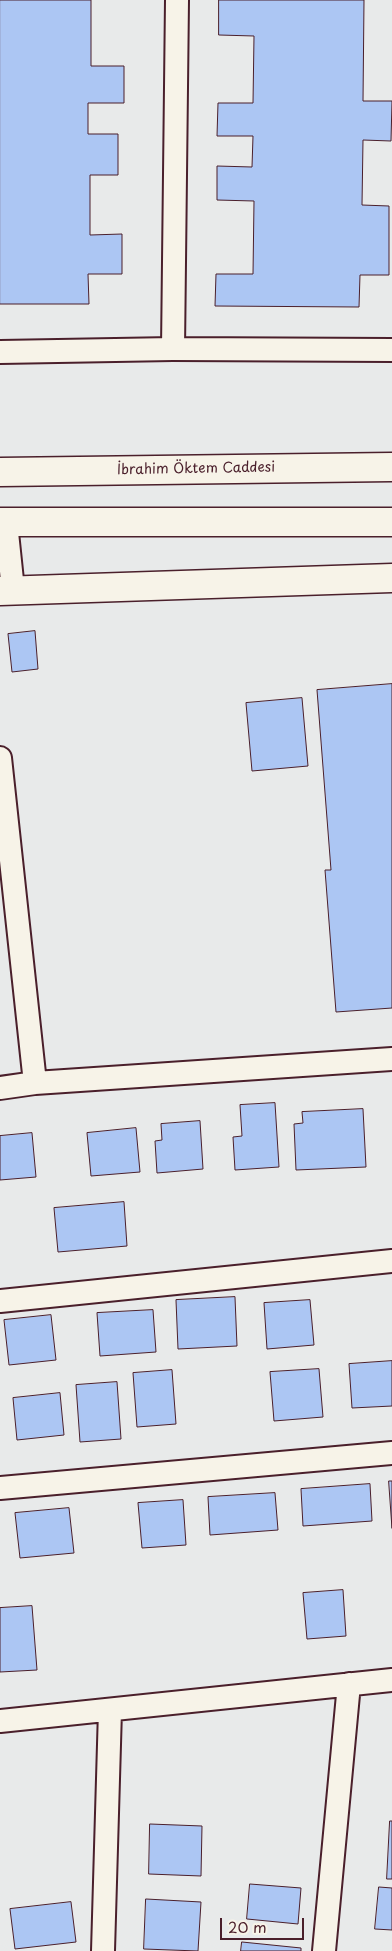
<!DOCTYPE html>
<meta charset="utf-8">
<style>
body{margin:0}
#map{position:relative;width:392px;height:1951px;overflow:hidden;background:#e8eaea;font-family:"Playpen Sans",sans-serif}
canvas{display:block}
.scale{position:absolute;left:220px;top:1918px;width:84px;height:22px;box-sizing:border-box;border:2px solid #4a1f2b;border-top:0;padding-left:6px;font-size:15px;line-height:18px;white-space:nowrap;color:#4a1f2b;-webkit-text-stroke:4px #f7f3e8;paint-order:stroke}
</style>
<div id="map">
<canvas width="392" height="1951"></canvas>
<div class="scale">20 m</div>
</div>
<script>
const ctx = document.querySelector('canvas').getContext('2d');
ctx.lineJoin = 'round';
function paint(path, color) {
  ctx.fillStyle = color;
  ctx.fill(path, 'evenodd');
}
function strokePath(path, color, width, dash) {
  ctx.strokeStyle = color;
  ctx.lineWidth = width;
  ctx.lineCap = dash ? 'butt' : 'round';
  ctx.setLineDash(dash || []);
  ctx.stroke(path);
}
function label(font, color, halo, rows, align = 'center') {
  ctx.font = font + ' "Playpen Sans",sans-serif';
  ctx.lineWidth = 4.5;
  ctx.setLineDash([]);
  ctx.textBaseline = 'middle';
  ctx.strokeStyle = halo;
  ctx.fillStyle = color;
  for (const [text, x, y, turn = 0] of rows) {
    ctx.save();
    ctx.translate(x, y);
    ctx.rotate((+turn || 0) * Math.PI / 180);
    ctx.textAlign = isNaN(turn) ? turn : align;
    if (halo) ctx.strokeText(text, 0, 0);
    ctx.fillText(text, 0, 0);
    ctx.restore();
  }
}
const building = new Path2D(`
 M0 0H91V66H124V103H88V134H118V175H90V235L122 234V274H88L89 304H0Z
 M219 0H364L363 101H392L391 141 363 140 362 205 389 206V275H360L359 307 215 306 216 274H253L254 201 217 200V166L252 167 253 136H217L218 103H253L254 36 219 35Z
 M35 631 38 669 12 672 8 634Z
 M392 684V1008L336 1012 325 870H331L317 690Z
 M302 698 308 766 252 771 246 703Z
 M275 1103 279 1167 235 1170 233 1137 242 1136 240 1105Z
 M363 1109 366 1167 296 1170 294 1124 303 1123 302 1112Z
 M200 1121 203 1169 157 1173 155 1141 162 1140 161 1124Z
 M136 1128 140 1172 91 1176 87 1133Z
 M32 1133 36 1177 0 1180V1136Z
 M124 1202 127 1246 58 1252 54 1208Z
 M235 1297 237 1346 178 1349 176 1300Z
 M310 1300 314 1345 267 1349 264 1303Z
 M153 1310 156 1352 100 1356 97 1313Z
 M51 1315 56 1360 9 1365 4 1320Z
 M392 1361V1406L352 1408 349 1364Z
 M319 1369 323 1417 274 1421 270 1372Z
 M172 1370 176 1424 137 1427 133 1373Z
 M117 1382 121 1439 80 1442 76 1385Z
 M60 1393 64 1435 17 1440 13 1398Z
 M389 1481H392V1528Z
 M370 1484 372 1521 303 1526 301 1489Z
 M275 1493 278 1530 210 1535 208 1497Z
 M183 1500 186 1545 142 1548 138 1503Z
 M69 1508 74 1553 20 1558 15 1513Z
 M343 1590 346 1636 307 1639 303 1593Z
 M32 1606 37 1670 0 1672V1608Z
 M390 1821H392V1879H387Z
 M150 1824 202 1826 201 1876 149 1874Z
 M250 1884 301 1888 298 1924 247 1919Z
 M379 1887 392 1888V1930L375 1929Z
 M146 1899 201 1902 198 1951 144 1949Z
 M71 1902 76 1942 15 1949 10 1909Z
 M242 1942 301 1948V1951H241Z`);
paint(building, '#acc6f3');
strokePath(building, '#4a1f2b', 1);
const minor = new Path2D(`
 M173 349 177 0
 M0 352 173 349 392 350
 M6 523 13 590
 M0 758 35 1083
 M0 1088 35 1083 392 1059
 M0 1301 392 1261
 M0 1488 392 1453
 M0 1721 392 1680
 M103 1951 110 1710
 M324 1951 349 1684`);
const tertiary = new Path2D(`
 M0 591 392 578`);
const secondary = new Path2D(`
 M0 472 392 467
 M0 522H392`);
strokePath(minor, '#4a1f2b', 26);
strokePath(tertiary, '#4a1f2b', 31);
strokePath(secondary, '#4a1f2b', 31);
strokePath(minor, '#f7f3e8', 22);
strokePath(tertiary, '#f7f3e8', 28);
strokePath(secondary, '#f7f3e8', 28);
label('14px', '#4a1f2b', '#f7f3e8', [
 ["İbrahim Öktem Caddesi",196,469,-1]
]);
</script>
